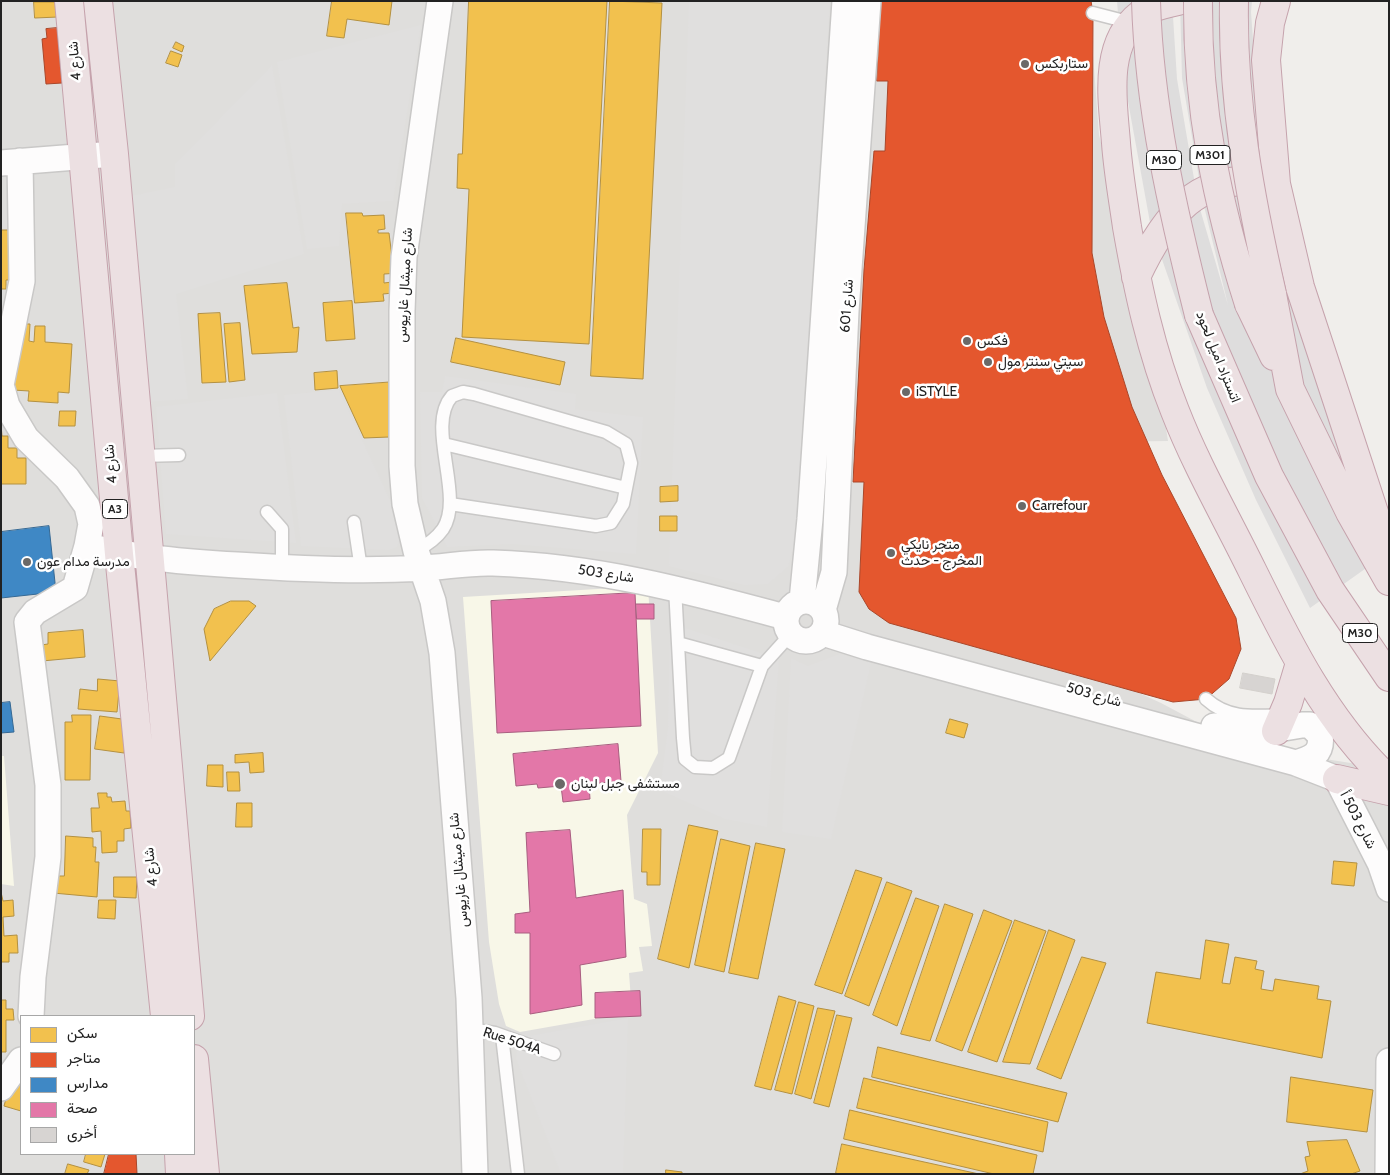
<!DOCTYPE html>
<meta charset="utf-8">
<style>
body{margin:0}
#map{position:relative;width:1390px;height:1175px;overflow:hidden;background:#f0eeeb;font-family:Cabin,Vazirmatn,sans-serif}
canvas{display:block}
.frame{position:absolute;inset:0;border:2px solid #222;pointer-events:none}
.legend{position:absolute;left:20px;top:1015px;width:175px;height:140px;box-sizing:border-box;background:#fff;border:1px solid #a7a7a7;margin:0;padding:6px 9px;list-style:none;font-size:15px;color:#222}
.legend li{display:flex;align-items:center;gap:10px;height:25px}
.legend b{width:25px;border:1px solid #a7a7a7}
</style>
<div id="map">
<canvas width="1390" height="1175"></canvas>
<div class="frame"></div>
<ul class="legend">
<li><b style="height:14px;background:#f2c14e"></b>سكن</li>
<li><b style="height:14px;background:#e4572e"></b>متاجر</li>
<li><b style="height:14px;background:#3f88c5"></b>مدارس</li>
<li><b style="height:14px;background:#e377a8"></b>صحة</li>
<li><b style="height:14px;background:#d7d4d2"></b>أخرى</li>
</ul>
</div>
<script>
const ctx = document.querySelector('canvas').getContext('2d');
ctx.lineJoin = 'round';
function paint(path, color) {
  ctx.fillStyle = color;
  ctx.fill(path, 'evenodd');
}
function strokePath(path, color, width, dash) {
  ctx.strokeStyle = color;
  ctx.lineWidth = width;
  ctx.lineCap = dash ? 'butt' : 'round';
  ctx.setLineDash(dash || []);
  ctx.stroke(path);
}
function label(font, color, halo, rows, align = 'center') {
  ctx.font = font + ' Cabin,Vazirmatn,sans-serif';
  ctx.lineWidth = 5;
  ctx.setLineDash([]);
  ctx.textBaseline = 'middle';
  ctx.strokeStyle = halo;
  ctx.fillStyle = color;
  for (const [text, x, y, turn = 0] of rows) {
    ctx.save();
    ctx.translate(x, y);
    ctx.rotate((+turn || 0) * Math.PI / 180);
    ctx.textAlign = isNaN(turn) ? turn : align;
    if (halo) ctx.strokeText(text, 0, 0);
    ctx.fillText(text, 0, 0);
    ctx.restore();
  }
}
paint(new Path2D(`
 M1 1H1086L1093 55 1099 135 1149 320 1168 441 899 445 1000 629 1161 703 1242 746 1389 769V1174H1ZM21 1016H194V1154H21Z`), '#dfdedc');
paint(new Path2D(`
 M648 586 658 753 627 815 634 899 647 904 652 946 639 947 643 971 629 973 631 1000 611 1016 520 1032 506 1026 499 1004 489 942 463 597Z
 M1 756H4L14 886 1 884Z`), '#f8f7e8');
paint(new Path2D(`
 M689 1H830L795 542 788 567 768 584 745 585 669 566Z
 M421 25 393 201 342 204 339 246 307 249 277 62Z
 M272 65 304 254 176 294 188 399 148 402 131 196 175 187V164Z
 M445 376 576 394 575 409 643 417 636 554 512 544 447 547 422 498 420 392H442Z
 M339 390 390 500 400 539 397 547 389 550 301 546 284 395Z
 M277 393 296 543 166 534 156 407Z
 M670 623 779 659 767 827 725 819 660 790 668 728Z
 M840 654 871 663 831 839 782 832 791 658 808 666Z
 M628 1018 623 1174H561L516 1059 518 1038Z`), '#e0dfde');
paint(new Path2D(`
 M1117 1H1172L1177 79 1198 202 1228 305 1203 202 1182 78 1180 1H1252L1251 12 1261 152 1386 554 1310 608 1256 500 1207 388 1151 228 1123 74Z`), '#dedddd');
const homes = new Path2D(`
 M332 1H392L389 25 347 19 344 38 327 36Z
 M469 1H607L589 344 462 337 469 189 457 188 458 154H462Z
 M610 1 662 3 643 379 591 376Z
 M34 2H57L58 17 35 18Z
 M176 42 184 46 182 52 173 48Z
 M171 51 182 55 178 67 166 63Z
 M346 213H362L363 216 384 215 385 229 378 230V233H389L393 265 400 273 384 274V283L392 282 393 293 383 294 384 301 355 303Z
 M1 230H11L16 280H6V289H1Z
 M287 283 293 328 299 327 297 352 252 354 244 286Z
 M352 301 355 339 326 341 323 303Z
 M220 313 226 382 202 383 198 314Z
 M240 323 245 380 229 382 224 324Z
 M20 324H30L29 341 34 342 35 326H45V342L72 344 69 393 58 392V403L28 401 29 391 13 390Z
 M456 338 565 362 560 385 451 362Z
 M337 371 338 388 315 390 314 373Z
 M395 382 389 437 364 438 340 386Z
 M60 411H76L75 426H59Z
 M1 424 2 436H8V448H17V458H26V484H1Z
 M678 486V501L660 502V487Z
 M660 516H677V531H660Z
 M231 601H249L256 606 210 661 204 629 214 609Z
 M83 630 85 657 42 661 41 645 48 644V633Z
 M98 679 120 681 117 712 78 709 80 689 97 691Z
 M72 715H91L90 780H65V722H72Z
 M100 716 129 720 124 753 95 749Z
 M950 719 968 724 964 738 946 733Z
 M263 753 264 772 250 773 249 762 235 763V755Z
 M208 765H223V787L207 786Z
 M227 772H239L240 791H228Z
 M98 793H107V797H111L112 802 125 801 126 811H130L131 828 124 829V841H117V852L102 853 101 831 92 832 91 808H99Z
 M237 803H252V827H236Z
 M689 825 718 831 689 968 658 959Z
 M643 829H661L660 885H647V872H642Z
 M66 836 93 838V847H96L95 862H99L97 897 53 893 57 876H64Z
 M721 839 750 846 724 972 695 965Z
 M756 843 785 849 758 979 729 973Z
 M1334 861 1357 863 1354 886 1332 884Z
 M856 870 882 878 842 994 815 985Z
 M114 877H137L136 898 114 897Z
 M887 882 912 891 869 1006 845 996Z
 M1 892 3 901 13 900 14 916 3 917 4 936 17 935 18 953H9V962H1Z
 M916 898 939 906 897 1026 873 1015Z
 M99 900H116L115 919 98 918Z
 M945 904 973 914 930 1041 901 1034Z
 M984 910 1012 921 962 1051 936 1041Z
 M1015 920 1046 931 997 1062 968 1052Z
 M1049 930 1075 940 1030 1064 1003 1062Z
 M1206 940 1229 944 1222 983 1230 984 1235 957 1257 961 1255 969 1264 971 1261 989 1273 991 1275 979 1319 986 1317 999 1331 1001 1322 1058 1147 1023 1156 972 1200 979Z
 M1082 957 1106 963 1061 1079 1037 1069Z
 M779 996 796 1001 771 1090 755 1086Z
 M1 1000H6V1009H13L14 1020H6V1052H1Z
 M799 1002 814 1006 792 1094 775 1090Z
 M818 1008 835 1011 811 1099 795 1094Z
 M837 1015 852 1018 829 1107 814 1103Z
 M878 1047 1067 1093 1058 1122 872 1077Z
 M21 1075V1111L4 1106 10 1084Z
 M1291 1077 1373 1090 1367 1132 1287 1122Z
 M864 1078 1048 1122 1043 1152 857 1108Z
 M850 1110 1037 1155 1033 1174H994L844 1139Z
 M1347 1140 1360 1171 1351 1174H1300L1308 1171 1305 1157 1310 1156 1307 1142Z
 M842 1144 979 1174H839L836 1173Z
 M86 1154H105L101 1167 84 1162Z
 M68 1164 89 1170 87 1174H65Z
 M666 1170 682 1172V1174H666Z`);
paint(homes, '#f2c14e');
strokePath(homes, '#b49141', 1);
const shops = new Path2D(`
 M881 1H1091L1093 13 1092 253 1104 317 1132 407 1162 475 1236 618 1241 649 1229 679 1206 699 1173 702 889 623 869 609 859 592 864 482H853L864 270 874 151H885L888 81H877Z
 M57 28 62 83 46 84 42 39 47 38 46 29Z
 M109 1154H136L137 1174H104Z`);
paint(shops, '#e4572e');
strokePath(shops, '#aa472a', 1);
const schools = new Path2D(`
 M49 526 56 592 1 598V532Z
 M10 702 14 732 1 733V703Z`);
paint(schools, '#3f88c5');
strokePath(schools, '#366994', 1);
const health = new Path2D(`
 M635 593 641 726 497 733 491 601Z
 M636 604H654V619H637Z
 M618 744 621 781 589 784 590 799 563 802 561 786 538 788 537 784 516 786 513 754Z
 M570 830 576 898 623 890 626 957 580 965 582 1005 530 1014V933H515V914L530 912 526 833Z
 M640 991 641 1016 595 1018V993Z`);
paint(health, '#e377a8');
strokePath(health, '#a95e80', 1);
const building = new Path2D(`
 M1243 673 1275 679 1272 694 1240 688Z`);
paint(building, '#d7d4d2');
strokePath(building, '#d3d0cc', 1);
const lane = new Path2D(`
 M1093 13 1132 23
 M444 444 626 488
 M140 456 179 455
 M267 512 282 529V568
 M354 522 361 569
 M416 551C427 545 436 539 443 529 465 496 425 426 452 396L463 392 474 394 606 432 626 444 631 463 623 504 611 523 596 526 450 504
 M675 587 683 738 685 759 695 767 713 768 729 758 762 666 790 635
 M678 643 762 666
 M1206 699C1229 720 1255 716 1284 715
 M470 1029 495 1033 554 1054
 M502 1036 518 1174`);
const street = new Path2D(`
 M440 1 404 257 402 311V466L405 504 416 551 433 601 442 653 469 998 475 1174
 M20 161 22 281 1 385 7 406 26 438 67 478 87 506 91 524 87 546
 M1 163 114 154
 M786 621a20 20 0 1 1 40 0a20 20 0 1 1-40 0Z
 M802 601 810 519 845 1
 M823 610 834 572 846 311 868 1
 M823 633 867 647 1296 763 1337 779 1380 863 1389 889
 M1214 726 1260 732 1302 725H1310L1320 735C1323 754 1312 758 1296 763
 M31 1016 33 977 48 857V785L27 622 35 612 75 588 87 546C137 558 186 562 237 565 298 569 360 572 422 568 445 567 469 562 493 563 594 566 689 591 785 617
 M1 1088 21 1060
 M1388 1174 1389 1061`);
const highway = new Path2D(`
 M69 1 119 554 165 1016
 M98 1 114 154 190 1016
 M1178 1C1166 4 1151 6 1141 14 1102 44 1113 102 1116 143 1118 171 1123 199 1127 227 1138 290 1151 351 1175 411 1196 465 1226 517 1252 570 1289 645 1327 722 1389 780
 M1276 1 1270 23 1266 60 1276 184 1300 287 1389 558
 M1136 277C1164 217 1199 169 1272 183
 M1272 294 1290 389 1350 512 1389 581
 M1249 304 1274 356
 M1199 315 1269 476 1330 590 1389 677
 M1276 731 1288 703 1300 663
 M1337 779 1389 791
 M194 1059 205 1174
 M179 1154 180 1174`);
strokePath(lane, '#c9c8c7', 15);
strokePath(street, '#c9c8c7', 28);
strokePath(highway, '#c5a2ac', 30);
strokePath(lane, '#fdfcfc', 12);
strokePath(street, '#fdfcfc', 25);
strokePath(highway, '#ece0e2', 28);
const highwayBridge = new Path2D(`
 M1146 1C1149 108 1173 212 1199 315
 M1198 1C1197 108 1217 203 1249 304
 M1234 1C1232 101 1250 197 1272 294`);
strokePath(highwayBridge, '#c5a2ac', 30, []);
strokePath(highwayBridge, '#ece0e2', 28);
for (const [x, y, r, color] of [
 [1025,64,5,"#6a6968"],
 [967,341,5,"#6a6968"],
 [988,362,5,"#6a6968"],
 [906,392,5,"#6a6968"],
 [1022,506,5,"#6a6968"],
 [891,553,5,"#6a6968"],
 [27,562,5,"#6a6968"],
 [560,784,6,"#6a6968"]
]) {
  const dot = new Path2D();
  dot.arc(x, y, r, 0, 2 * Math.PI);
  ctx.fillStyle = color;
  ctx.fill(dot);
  strokePath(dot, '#fff', 2);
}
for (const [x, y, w] of [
 [1210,155,40],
 [1164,160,35],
 [115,509,25],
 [1360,633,35]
]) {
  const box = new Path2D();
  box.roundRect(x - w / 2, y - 9.5, w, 19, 4);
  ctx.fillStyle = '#fff';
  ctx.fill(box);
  strokePath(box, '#222', 1);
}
label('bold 12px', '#222', null, [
 ["M301",1210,155],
 ["M30",1164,160],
 ["A3",115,509],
 ["M30",1360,633]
]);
label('14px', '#222', '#fff', [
 ["شارع 4",75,61,-95],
 ["شارع ميشال غاريوس",405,285,-87],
 ["شارع 601",847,306,-86],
 ["اتستراد اميل لحود",1218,357,68],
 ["شارع 4",111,464,-95],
 ["شارع 503",606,574,9],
 ["شارع 503",1094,695,16],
 ["شارع 503 أ",1358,820,63],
 ["شارع 4",151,867,-96],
 ["شارع ميشال غاريوس",459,870,-95],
 ["Rue 504A",512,1041,18]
]);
label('14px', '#222', '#fff', [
 ["ستاربكس",1035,64],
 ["فكس",977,341],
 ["سيتي سنتر مول",998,362],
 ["iSTYLE",916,392],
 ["Carrefour",1032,506],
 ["متجر نايكي",901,545],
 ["المخرج - حدث",901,561],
 ["مدرسة مدام عون",37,562],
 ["مستشفى جبل لبنان",571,784]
], 'left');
</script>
